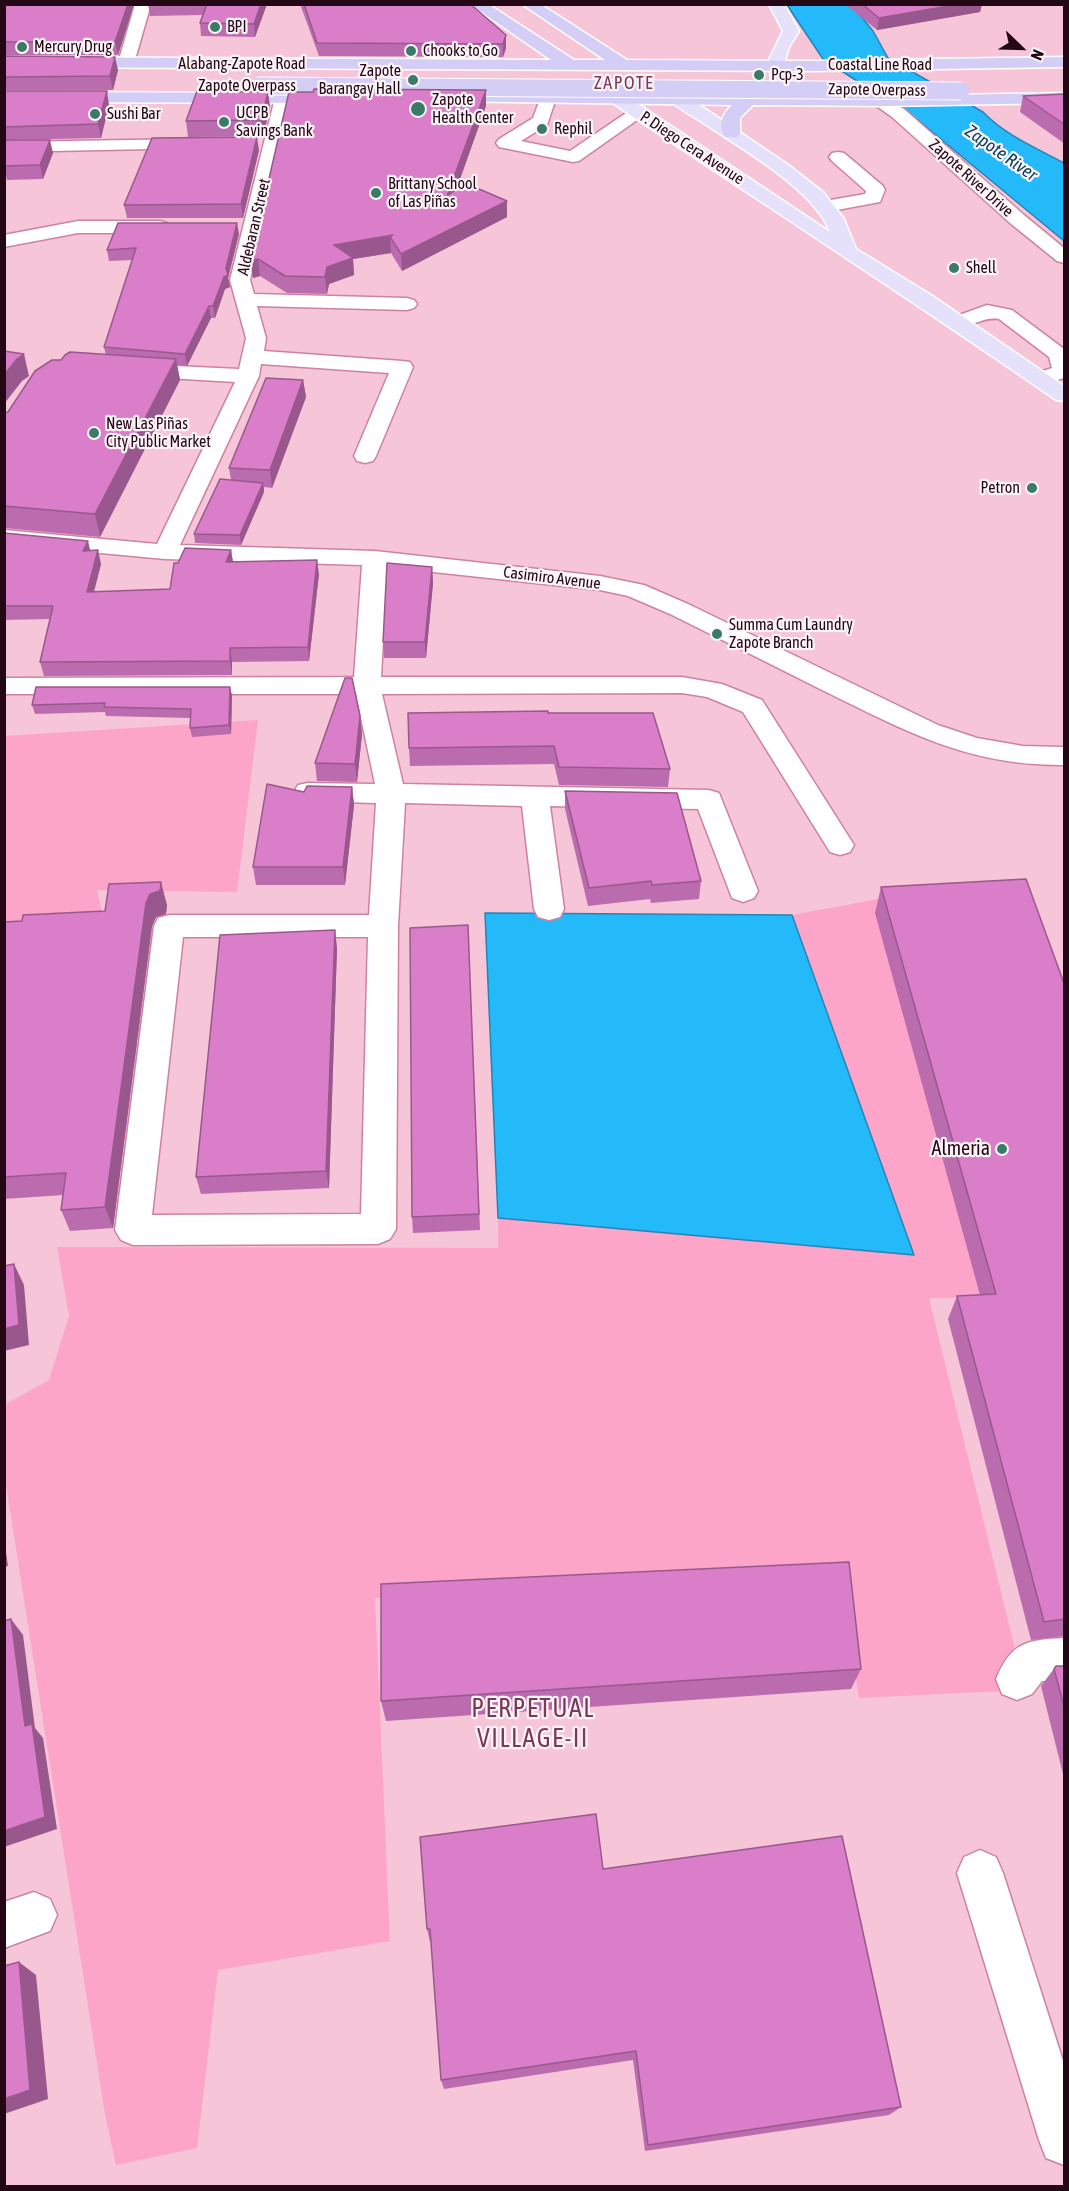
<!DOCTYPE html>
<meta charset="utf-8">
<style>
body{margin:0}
#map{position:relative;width:1069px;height:2191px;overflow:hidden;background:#f7c5d8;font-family:"Asap Condensed",sans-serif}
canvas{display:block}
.frame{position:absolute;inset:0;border:6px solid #230715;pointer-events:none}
.north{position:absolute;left:991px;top:18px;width:60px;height:60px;-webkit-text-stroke:4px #fcf4f7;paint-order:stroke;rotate:113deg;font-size:16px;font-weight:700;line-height:24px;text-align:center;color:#230715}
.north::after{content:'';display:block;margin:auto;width:21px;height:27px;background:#230715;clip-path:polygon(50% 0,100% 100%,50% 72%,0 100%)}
</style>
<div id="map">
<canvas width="1069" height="2191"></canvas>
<div class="frame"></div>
<div class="north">N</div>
</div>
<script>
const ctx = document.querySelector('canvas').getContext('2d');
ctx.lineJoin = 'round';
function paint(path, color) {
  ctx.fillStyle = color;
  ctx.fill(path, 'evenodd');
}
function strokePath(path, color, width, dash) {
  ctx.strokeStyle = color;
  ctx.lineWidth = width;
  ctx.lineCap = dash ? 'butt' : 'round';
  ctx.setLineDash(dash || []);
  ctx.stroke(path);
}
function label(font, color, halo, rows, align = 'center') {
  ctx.font = font + ' "Asap Condensed",sans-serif';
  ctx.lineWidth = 4.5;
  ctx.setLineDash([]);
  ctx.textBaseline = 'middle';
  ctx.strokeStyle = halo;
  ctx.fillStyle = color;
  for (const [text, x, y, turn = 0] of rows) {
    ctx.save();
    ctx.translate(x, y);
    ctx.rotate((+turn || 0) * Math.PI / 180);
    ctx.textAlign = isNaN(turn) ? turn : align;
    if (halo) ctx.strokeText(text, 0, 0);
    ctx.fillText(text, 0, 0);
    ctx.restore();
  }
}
paint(new Path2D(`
 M258 720 237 892 97 890 106 930 5 937V736Z
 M921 891 1064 1296 929 1298 1025 1690 859 1698 839 1574 375 1598 390 1941 218 1970 197 2148 116 2165 105 2114 5 1479 4 1405 49 1380 69 1316 57 1247 498 1248V1218L914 1255 792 915Z`), '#fda4c9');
const water = new Path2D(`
 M787 5H852L873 31 888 58 983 112C1005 135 1036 148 1064 163V241L919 121 823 59Z
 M485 913 792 915 914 1255 498 1218Z`);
paint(water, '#24bafa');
strokePath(water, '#2484b5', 1.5);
const minor = new Path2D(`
 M135 4H151L134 63 126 68 118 63Z
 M283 93 289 94 291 98 250 280 254 294 407 298 414 300 417 304 414 308 407 310 257 306 266 338 264 351 402 361 410 362 413 367 376 456 373 461 365 463 357 461 354 456 389 373 261 364 259 376 180 545 375 551 600 576 644 585 688 604 938 725 977 738 1023 746 1064 747V765C968 766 906 731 822 690 772 665 721 639 670 614L628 596 600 590 387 567 381 677H682L722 684 762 700 854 845 850 852 840 855 830 852 743 712 707 697 682 693 382 694 403 784 709 790 719 793 758 891 754 898 743 902 732 898 698 809 550 806 564 909 560 917 549 920 538 917 534 909 522 806 405 803 398 926 396 1229 390 1239 378 1244 133 1245 121 1240 115 1230 154 926 158 918 169 915H369L376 803 308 801 298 799 294 792 298 785 308 783 375 784 356 694H4V678L354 677 362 565 165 559 4 544V530L157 544 235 382 133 376 125 375 122 370 125 365 133 364 239 369 246 338 230 280 275 98 277 94ZM183 937H368L361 1214 152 1215Z
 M548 93 554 94 556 98 547 125 521 141 570 151 632 109H644L647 113 579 161 573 162 499 147 496 143 499 139 533 118 542 94Z
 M876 95 904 109 1024 215 1064 248V263L1057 261 1010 223 892 117 868 100 870 96Z
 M194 139 200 140 203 144 200 148 4 152V142Z
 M838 152 844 153 883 186 885 190 880 202 826 212 819 210 817 206 819 202 865 194 866 191 832 161 829 157 832 153Z
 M78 221H160L167 223 169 227 167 231 160 233H78L4 247V235Z
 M987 305 1012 310 1064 349V378L1041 385 1033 384 1030 379 1033 374 1052 368 1049 357 999 319C981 316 968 331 951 326L948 322 951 318Z
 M1064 1638V1680L1042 1681 1032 1694 1017 1700 1002 1694 996 1679C1011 1642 1027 1640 1064 1638Z
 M980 1850 996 1857 1003 1873 1064 2064V2165L1046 2158 1039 2140 957 1873 964 1857Z
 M34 1892 50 1899 57 1915 50 1931 4 1948V1902Z`);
const major = new Path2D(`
 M769 4H784L799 31 789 47 785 60 789 100 787 104H775L773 100 769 60 783 31Z
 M617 93 623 94 830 232C814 189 740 148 702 122 691 115 676 108 669 98L671 94H683L787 164 823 192 844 219 856 249 931 295 1064 386V401L1056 400C909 298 759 201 611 102L609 98 611 94Z`);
const highway = new Path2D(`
 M470 4H488L574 60H605L522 4H540L627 60 814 61 1064 57V67L814 71 4 67V57L551 60Z
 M4 92 334 93 340 94 342 98 340 102 334 103 4 102Z
 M442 92 884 96 1064 93V103L884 106 753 105 740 118V133L737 137H725C717 124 723 114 732 105L436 101 434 97 436 93Z`);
strokePath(minor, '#ce82a1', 3);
strokePath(major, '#fff', 3);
strokePath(highway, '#fff', 3);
paint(minor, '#fff');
paint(major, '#e5e1fa');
paint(highway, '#d4cdf6');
const highwayBridge = new Path2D(`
 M257 86 961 91`);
strokePath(highwayBridge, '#fff', 19, []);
strokePath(highwayBridge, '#d4cdf6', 17);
paint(new Path2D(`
 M4 4H134L118 55H4Z
 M148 4H267L255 37 201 36 200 23 203 15 150 16Z
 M300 4H469L506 48 503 57 319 56Z
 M845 4H982L980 12 877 30Z
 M4 56 118 70 113 90H4Z
 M4 91 109 105 101 138 4 140Z
 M268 92 270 108 263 136 188 137 186 121Z
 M1065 94V144L1020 112 1023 96Z
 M486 106 456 190 507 201V217L402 271 391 253 353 259 354 275 329 284 327 294 287 293 260 276 253 278 250 261Z
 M4 140 53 153 43 179 7 180 6 176H4Z
 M259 150 243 218H127L124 205Z
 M239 234 228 278 230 287 225 289 215 318H211L187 366 177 365 180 380 100 537 4 528V413L8 412 61 360 106 355 104 347 132 260 109 261 107 250Z
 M303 380 306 397 272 488 264 487V492L241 545 195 543 194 534 231 480 229 468Z
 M4 533 90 550 101 564 94 592 170 589 178 563 231 550 233 562 319 574 309 661 232 662V675L44 676 40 662 50 619 4 620Z
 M432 567 433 583 426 658H384L383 642Z
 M230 687 232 696 231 734 192 737 190 728V718L106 716 105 712 35 714 32 705Z
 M548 713 670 769 668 787 559 785 554 764 410 766 409 748Z
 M360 716 362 734 357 782 317 781 315 763Z
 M352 787 354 805 345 885H256L253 867 304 792Z
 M565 791 701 881 699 899 651 903 650 899 588 906 565 809Z
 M881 887 1065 986V1636L1031 1640 948 1319 957 1296 980 1295 875 913Z
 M167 905 166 914 156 917 152 926 113 1228 70 1231 61 1210 63 1195 4 1199V922L22 921 105 911Z
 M468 925 480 1230 413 1233 412 1217Z
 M337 948 329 1188 201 1194 196 1177Z
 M1056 1666H1065V1782L1041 1686Z
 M861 1669 851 1689 386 1721 381 1701Z
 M603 1869 901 2107 889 2115 645 2151 633 2060 444 2089 441 2080 431 1942H430L427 1929Z`), '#bb6cae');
paint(new Path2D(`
 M128 4H134L118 55 115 42Z
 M261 4H267L255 37 254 24Z
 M960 4H982L980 12 877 30 879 18Z
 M506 35V48L503 57V44Z
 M115 57 118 70 113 90 110 76Z
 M486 90V106L448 213 447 196Z
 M107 91 109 105 101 138 98 124Z
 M268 92 270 108 263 136 261 120Z
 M257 137 259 150 243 218 241 204Z
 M50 140 53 153 43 179 40 165Z
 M507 201V217L402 271 401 254Z
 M237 223 239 234 228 278 230 287 225 289 215 318 213 306 226 268Z
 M393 235 390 237 391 253 353 259 354 275 329 284 327 294 325 277 334 245Z
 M258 259 260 276 253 278 250 261Z
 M209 306 211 318 187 366 185 354Z
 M24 354 29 376 22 381 4 404V375L17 359Z
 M176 359 180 380 100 537 95 514Z
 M303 380 306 397 272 488 270 470Z
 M263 483 264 492 241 545 240 535Z
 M88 541 91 554 83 551Z
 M98 550 101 564 90 606 87 592Z
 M231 550 233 563 226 562Z
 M317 560 319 574 309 661 308 647Z
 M432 567 433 583 426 658 425 642Z
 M230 648 232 662V675L230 661Z
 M230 687 232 696 231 734 229 725Z
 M360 716 362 734 357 782 355 764Z
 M352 787 354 805 345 885 343 867Z
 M161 882 167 905 166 914 156 917 152 926 113 1228 105 1207 146 903 150 894Z
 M335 930 337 948 329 1188 326 1171Z
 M14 1264 24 1285 29 1345 4 1351V1329Z
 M4 1538 8 1566 4 1567Z
 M11 1619 23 1635 35 1728 43 1738 57 1829 4 1847V1831L25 1726Z
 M19 1962 36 1975 48 2099 4 2114V2099Z`), '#99588d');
const building = new Path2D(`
 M4 4H128L115 42H4Z
 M207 4H261L254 24 200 23Z
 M304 4H469L475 8 506 35 503 44 317 43Z
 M862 4H960L879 18Z
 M4 56 115 57 110 76 4 77Z
 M314 89 486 90 447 196 465 183 507 201 401 254 390 237 393 235 334 245 353 258 327 267 325 277 285 276 258 259 250 261 289 92H313Z
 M4 91H107L98 124 4 127Z
 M197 91 268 92 261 120 186 121Z
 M1065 94V125L1023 96Z
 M257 137 241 204 124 205 152 138Z
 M4 140H50L40 165 4 166Z
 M118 223H237L226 268 228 275 224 277 213 306H209L185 354 104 347 136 248 107 250Z
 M4 351 24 354 17 359 4 375Z
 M70 352 176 359 95 514 4 506V413L8 412 35 371 52 360H61L65 355Z
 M266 378 303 380 270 470 229 468Z
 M220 479 263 483 240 535 194 534Z
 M4 533 88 541 83 551 98 550 87 592 170 589 174 563H178L185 548 231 550 226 562 317 560 308 647 230 648V661L40 662 53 606H4Z
 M387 563 432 567 425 642H383Z
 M345 678H352L360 716 355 764 315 763Z
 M36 687H230L229 725 190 728 191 709 104 707 105 703 32 705Z
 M548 711V713H653L670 769 559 767 554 746 409 748 408 713Z
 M267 784 304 792 307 786 352 787 343 867H253Z
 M565 791 677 793 701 881 652 885 651 881 589 888Z
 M1026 879 1065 986V1619L1044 1622 957 1296 996 1294 881 887Z
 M161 882 160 891 150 894 146 903 105 1207 61 1210 66 1173 4 1177V922L22 921 23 915 105 911 109 884Z
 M468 925 479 1214 412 1217 410 928Z
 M335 930 326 1171 196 1177 220 935Z
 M14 1264 19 1325 4 1329V1266Z
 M849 1562 861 1669 381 1701V1584Z
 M11 1619 25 1726 32 1724 45 1817 4 1831V1621Z
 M1056 1666H1065V1710L1054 1669Z
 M596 1814 603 1869 842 1836 901 2107 648 2145 636 2051 441 2080 430 1929H427L420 1837Z
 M19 1962 30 2090 4 2099V1966Z`);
paint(building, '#da7eca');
strokePath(building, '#99588d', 1.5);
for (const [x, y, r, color] of [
 [215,27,6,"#397a68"],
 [22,47,6,"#397a68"],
 [411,51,6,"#397a68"],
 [759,75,6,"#397a68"],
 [413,80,6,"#397a68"],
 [418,109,8,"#397a68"],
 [95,114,6,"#397a68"],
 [224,122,6,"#397a68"],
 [542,129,6,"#397a68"],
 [376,193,6,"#397a68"],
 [954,268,6,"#397a68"],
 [94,433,6,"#397a68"],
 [1032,488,6,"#397a68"],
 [717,634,6,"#397a68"],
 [1002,1149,6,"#397a68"]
]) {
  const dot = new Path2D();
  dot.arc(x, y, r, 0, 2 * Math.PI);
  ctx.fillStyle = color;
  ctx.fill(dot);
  strokePath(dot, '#fcf4f7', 2);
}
label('16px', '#230715', '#fcf4f7', [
 ["BPI",227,27],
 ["Mercury Drug",34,47],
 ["Chooks to Go",423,51],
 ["Zapote",401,71,"right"],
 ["Barangay Hall",401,89,"right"],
 ["Pcp-3",771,75],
 ["Zapote",432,100],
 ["Health Center",432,118],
 ["UCPB",236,113],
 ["Savings Bank",236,131],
 ["Sushi Bar",107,114],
 ["Rephil",554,129],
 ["Brittany School",388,184],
 ["of Las Piñas",388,202],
 ["Shell",966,268],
 ["New Las Piñas",106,424],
 ["City Public Market",106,442],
 ["Petron",1020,488,"right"],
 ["Summa Cum Laundry",729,625],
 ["Zapote Branch",729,643]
], 'left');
label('16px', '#230715', '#fcf4f7', [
 ["Alabang-Zapote Road",242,64],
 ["Coastal Line Road",880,65],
 ["Zapote Overpass",247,86],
 ["Zapote Overpass",877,90,1],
 ["P. Diego Cera Avenue",692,148,33],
 ["Zapote River Drive",971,178,42],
 ["Aldebaran Street",254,227,-77],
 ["Casimiro Avenue",552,578,7]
]);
ctx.letterSpacing = '1.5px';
label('18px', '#7c3857', '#fcf4f7', [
 ["ZAPOTE",624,83]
]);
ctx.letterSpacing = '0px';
label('italic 18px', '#023f59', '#fcf4f7', [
 ["Zapote River",1001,153,35]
]);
label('20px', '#230715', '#fcf4f7', [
 ["Almeria",990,1149]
], 'right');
ctx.letterSpacing = '1.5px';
label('26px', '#7c3857', '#fcf4f7', [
 ["PERPETUAL",533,1709],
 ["VILLAGE-II",533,1739]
]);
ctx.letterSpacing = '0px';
</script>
